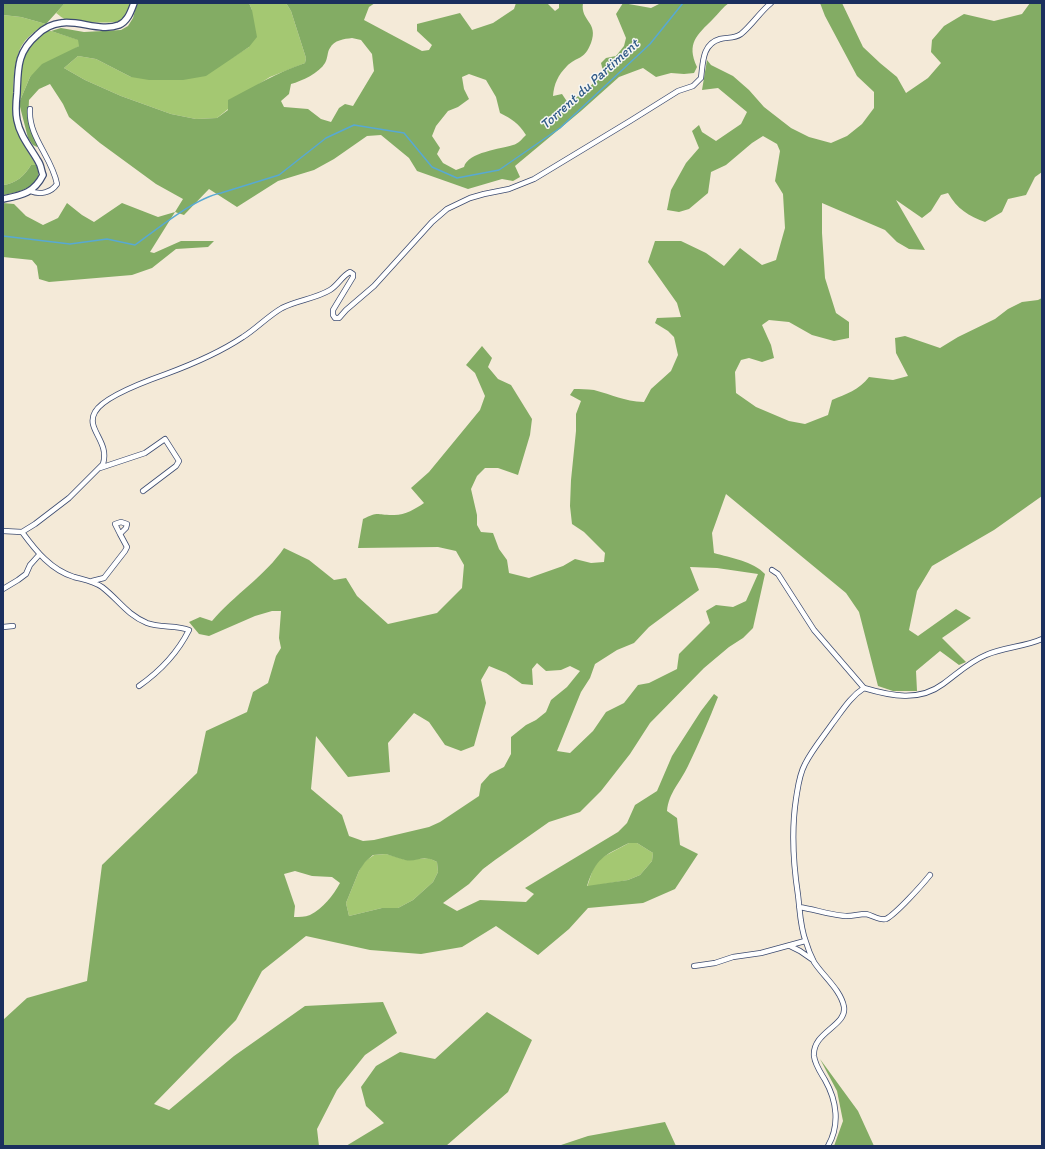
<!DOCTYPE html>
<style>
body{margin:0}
#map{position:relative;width:1045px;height:1149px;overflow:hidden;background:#f4ead8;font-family:Itim,sans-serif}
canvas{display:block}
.frame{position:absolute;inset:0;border:4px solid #1b2f5e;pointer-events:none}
</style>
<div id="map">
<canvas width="1045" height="1149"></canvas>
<div class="frame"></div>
</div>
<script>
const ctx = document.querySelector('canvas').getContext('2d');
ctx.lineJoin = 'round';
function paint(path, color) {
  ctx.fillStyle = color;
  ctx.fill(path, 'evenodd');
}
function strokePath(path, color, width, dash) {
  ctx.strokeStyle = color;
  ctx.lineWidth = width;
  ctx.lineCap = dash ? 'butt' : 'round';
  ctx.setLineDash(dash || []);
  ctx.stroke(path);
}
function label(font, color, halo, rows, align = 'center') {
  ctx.font = font + ' Itim,sans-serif';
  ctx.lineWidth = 3;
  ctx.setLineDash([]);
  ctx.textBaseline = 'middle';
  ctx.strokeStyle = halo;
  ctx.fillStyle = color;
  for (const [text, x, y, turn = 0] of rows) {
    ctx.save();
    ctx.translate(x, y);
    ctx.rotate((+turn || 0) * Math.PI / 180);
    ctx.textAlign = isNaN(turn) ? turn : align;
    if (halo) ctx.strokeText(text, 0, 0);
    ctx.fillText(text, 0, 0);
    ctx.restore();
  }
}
paint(new Path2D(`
 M65 3H131C129 10 127 18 120 21 113 24 74 22 67 20 63 19 59 15 56 13Z
 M249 3H286L291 11 306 58 305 63 270 77 259 84 217 118 196 119 171 114 121 96 85 80 64 68 78 56 96 59 131 77 230 59 249 47 252 10Z
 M3 15 21 17 46 24C36 30 25 38 20 49 10 74 12 113 21 138 24 147 31 156 36 165H31C25 175 16 184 3 185Z
 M46 31H51L79 40V46L30 77 19 103C21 72 18 50 46 31Z
 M629 843H637L653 853 652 861 640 875 628 880 587 887 593 869 599 859Z
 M386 854 397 857 406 860 429 858 437 862 438 872 433 882 413 900 398 908H382L349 916 346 903 359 871 364 862 374 855Z`), '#a4c872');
paint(new Path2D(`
 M3 3H65L46 24 21 17 3 15Z
 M137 3H249L252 10 257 37 249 47 206 76 183 80H149L131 77 96 59 78 56 64 68 85 80 121 96 171 114 196 119 217 118 228 110V100C253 87 278 72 305 63L306 58 291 11 286 3H375L369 7 364 20 422 51 429 50 432 45 417 31V24L460 13 472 30 493 23 514 9 516 3H547L555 11 559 8V3H583C580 21 599 22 591 43 584 61 577 56 567 66 558 75 554 84 553 96L562 94 568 103C582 94 593 86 603 71L601 63 606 58 616 56 624 46 626 38 616 14 623 3 651 8 661 3H729C723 7 719 13 713 19 697 35 686 43 697 67L694 73 684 74 671 73 656 77 643 68 619 77 581 111 515 166 520 177 513 181 502 179 468 189 417 171 409 158 381 135 367 136 334 159 314 170 278 181 237 207 209 189 184 215 175 212 150 252 154 253 181 241H214L208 247 176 249 152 268 132 275 49 282 39 279 37 266 32 260 3 257V203L14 204 26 216 43 225 58 218 67 203 82 215 94 222 122 203 158 217 175 212 183 199 156 184 100 143 69 117 63 104 50 84 39 89 29 100 28 119 40 142 37 147 33 145 28 138 19 103 30 77 42 64 79 46 78 40 51 31 61 28 84 32 121 30 128 26 133 18ZM352 38 361 40 372 54 374 71 353 106 345 104 339 108 331 122 321 119 308 109 284 107 281 101 289 94 291 84C302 81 319 73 325 63 328 58 327 52 330 48 334 40 344 39 352 38ZM469 74 486 80 496 97 500 113C512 119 518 123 526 135 522 139 518 144 513 145 501 149 468 152 464 167L456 170 443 163 437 154 440 148 432 136 436 126 448 111 458 107 469 99 464 89 462 77Z
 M820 3H842L863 47 880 63 897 77 906 93 928 78 941 63 931 52 932 40 944 26 964 14 994 21 1022 14 1030 3H1042V172L1035 177 1026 195 1008 199 1002 212 985 222C969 216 957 209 948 193L941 195 931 211 922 218 896 200 925 250 909 249 897 242 885 230 822 203V233L825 278 836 313 849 322V338L834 341 812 335 789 322 769 320 762 325 771 345 774 358 762 362 749 358 741 360 735 372 736 393 756 407 789 421 805 424 828 415 832 400C846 394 859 390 869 377L893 380 908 376 896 353 895 338 905 336 940 348 958 337 995 319 1008 309 1022 302 1038 300 1042 298V496L994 530 932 566 917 591 909 630 918 636 956 609 971 618 942 638 966 662 959 665 940 651 916 671 917 691H893L878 686 859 612 846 593 726 494 712 533 714 553C731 558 753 561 765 574L753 628 743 638 729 647 704 668 650 723 630 754 601 791 580 812 549 822 495 860 483 869 469 884 443 903 457 911 480 900 526 902 534 894 525 888 618 832 627 823 635 805 657 791 672 756 701 711 714 694 718 697C709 720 699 743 688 766 680 783 669 792 667 811L677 818 680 845 698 854 675 889 643 903 588 908 569 929 538 955 496 926 462 947 421 954 370 950 306 936 262 971 236 1020 154 1104 169 1110 234 1056 305 1006 383 1002 397 1033 365 1055 337 1090 317 1129 319 1146H3V1020L27 998 87 981 102 865 197 773 206 731 247 712 253 692 268 683 276 656 281 648 279 638 281 611H272L255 616 209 636 199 634 189 622 200 617 212 621C234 595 265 576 284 548L309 560 334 580 346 578 357 596 388 624 437 613 462 588 464 565 456 551 438 547 358 548 363 519C379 511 376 515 392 515 404 516 415 509 424 503L411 488 429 472 480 410 485 396 475 373 466 365 482 346 492 358 488 367 498 379 511 385 532 419 530 435 518 475 498 468H485L477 476 471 489 477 515V525L481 532 493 533 499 549 507 560 509 573 529 578 563 566 575 559 591 563 604 562 605 553 584 532 572 524 570 506 571 480 576 431V414L581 401 570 395 574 389C580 389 587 389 594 390 613 395 623 401 644 402L651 389 671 371 678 355 674 337 668 331 655 323 657 318 681 317 677 303 648 262 655 241H681L706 253 724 266 740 248 762 265 776 260 785 228 783 194 775 181 780 151 777 144 763 136 752 143 726 165 711 172 708 193 689 209 679 212 667 210 671 190 686 163 699 148 692 131 699 125 702 132 716 141 741 124 747 112 718 88 702 90 707 60 711 65 733 76 749 90 764 107 791 128 809 137 831 143 847 136 862 124 874 108V92L857 76 825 16ZM690 567 717 568 758 574 746 601 733 607 716 605 706 611 710 623 679 654 677 669 649 683 638 685 624 703 606 712 593 731 570 753 557 751 581 692 590 678 595 664 617 650 634 643 649 627 699 590ZM537 663 546 671 561 670 570 666 580 671 567 687 551 700 546 712 536 720 526 725 511 737V754L504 767 490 774 481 784 479 796 440 822 429 827 374 840 363 841 349 836 342 815 311 789 316 736 348 777 390 772 388 743 414 713 429 722 445 745 461 751 474 746 486 703 481 680 489 666 506 673 522 684 533 685 532 669ZM629 843H637L653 853 652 861 640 875 628 880 587 886C596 858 603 856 629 843ZM386 854C392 856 398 858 405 860 417 863 422 853 437 862L438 872 433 882 413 900 398 908H382L349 916 346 903 359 871 365 862 373 855ZM295 871 312 876 332 877 340 883C333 896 323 908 310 915 305 917 299 917 294 917L295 906 284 874Z
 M31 165H36C47 186 19 192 3 195V185C16 184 25 175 31 165Z
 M487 1012 532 1040 508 1092 446 1146H346L384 1123 366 1106 361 1087 376 1066 400 1052 435 1059Z
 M820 1059 858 1111 874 1146H834L843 1121 837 1091Z
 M665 1122 676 1146H558L588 1136Z`), '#83ac64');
strokePath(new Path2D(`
 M3 236 70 244 107 239 135 245C157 229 195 198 221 193L279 175 326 138 354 125 404 133 432 167 457 178 499 170 560 128 650 44 683 3`), '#58a9d3', 1.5);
const minor = new Path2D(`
 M30 109C28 137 52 157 57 184 51 193 40 195 30 191
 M100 468 145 453 165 439 179 461 176 466 143 491
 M3 531 22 532 35 524 69 498 103 464C110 441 85 429 95 412 103 397 149 380 166 374 193 364 219 353 243 337 256 329 268 316 282 308 297 300 315 299 330 290 338 285 342 276 350 272L353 274V277L333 310V315L335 318H339L346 310 374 286 432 222 447 209 470 198 484 194 509 189 534 179 630 121 678 91 693 86 701 78C703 63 702 44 720 39 727 37 734 39 741 34 752 25 760 12 771 3
 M22 532C36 551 51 570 74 577 85 580 93 581 102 587 119 600 126 614 147 623 160 628 176 625 189 630 178 652 159 672 139 686
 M772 570 778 574 814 630 864 688
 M92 581 104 578 125 551 127 547 120 534 126 528 127 524 121 522 115 524 120 534
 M3 589 18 580 26 574 30 565 39 555
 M3 627 13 626
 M864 688C891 696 919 702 943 684 957 674 969 662 986 655 1004 647 1024 647 1042 639
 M799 907C813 909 835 916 847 916 854 916 859 914 866 914 872 915 880 921 886 919 896 914 922 885 930 875
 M790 946 800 951 813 960
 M694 966 715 963 733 957 761 953 805 941
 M828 1146C840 1125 837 1101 825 1080 821 1073 815 1065 814 1056 812 1032 847 1026 844 1007 841 990 823 976 814 962 811 956 808 949 806 942 800 927 800 911 798 895 793 862 791 832 796 799 798 787 799 775 805 764 812 750 823 737 832 724 842 711 850 697 864 688`);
const tertiary = new Path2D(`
 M3 199C22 195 34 193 43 175 41 170 41 165 38 161 30 147 20 136 17 120 15 111 16 102 17 93 18 68 17 52 37 35 43 29 52 24 61 23 79 20 101 32 119 25 128 21 131 11 134 3`);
strokePath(minor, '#3c4b70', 6);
strokePath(tertiary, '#3c4b70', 8);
strokePath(minor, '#fff', 4.5);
strokePath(tertiary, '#fff', 5.5);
label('italic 14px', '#305a87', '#f6f6f2', [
 ["Torrent du Partiment",590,85,-42]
]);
</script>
